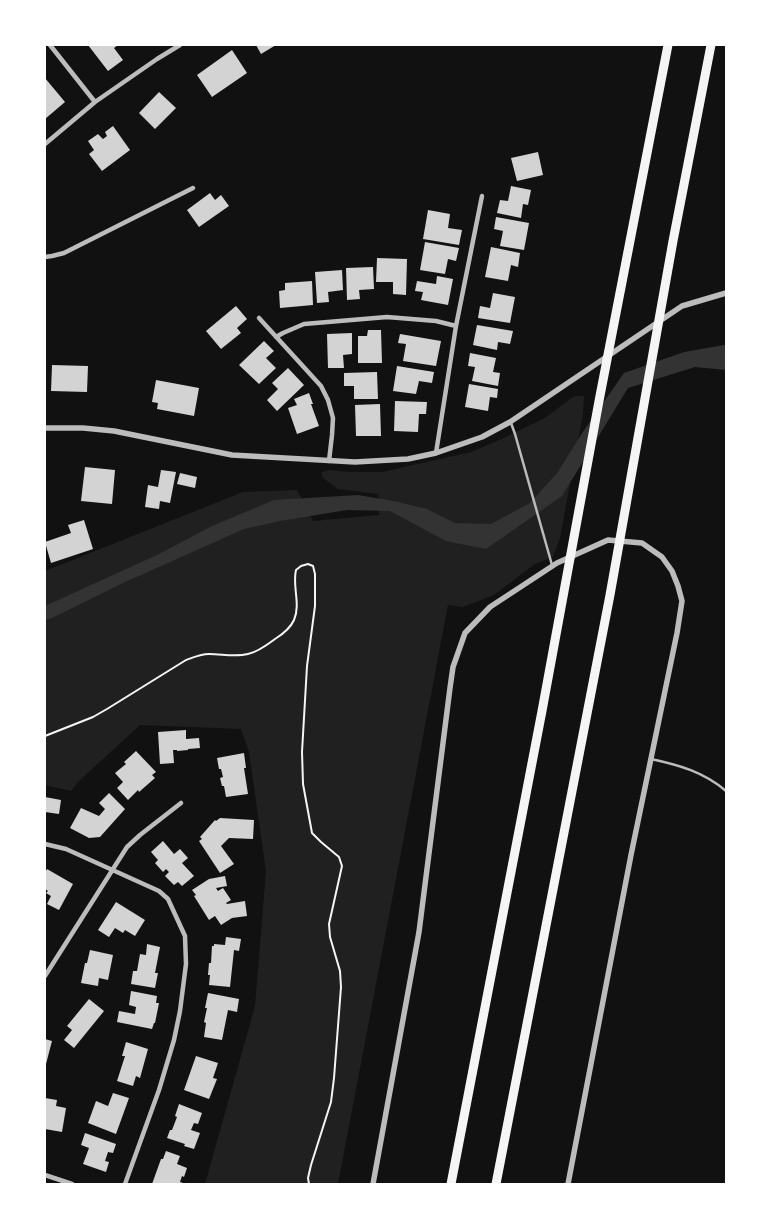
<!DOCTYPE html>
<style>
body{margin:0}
#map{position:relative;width:771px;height:1229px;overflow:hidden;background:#111;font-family:"Fira Sans Condensed",sans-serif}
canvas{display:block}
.frame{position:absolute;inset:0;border:46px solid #fff;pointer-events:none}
</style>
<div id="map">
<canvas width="771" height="1229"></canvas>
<div class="frame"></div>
</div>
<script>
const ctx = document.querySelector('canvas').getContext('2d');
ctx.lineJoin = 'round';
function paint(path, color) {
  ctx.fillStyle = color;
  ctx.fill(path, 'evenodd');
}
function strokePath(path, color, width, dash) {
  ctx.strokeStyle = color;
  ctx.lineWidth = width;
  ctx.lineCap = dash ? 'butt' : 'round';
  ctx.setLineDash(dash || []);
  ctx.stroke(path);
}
paint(new Path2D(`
 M574 396H584L583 414 560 538 553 557 535 564 494 595 463 607 448 605 338 1184H205L255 1006 266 871 249 752 241 729 140 725 78 782 71 791 45 785V571L243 492 297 490 313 521 379 515 378 494 338 489 322 477V472L329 470 349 472H382L471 452 497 441 545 418Z`), '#202020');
paint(new Path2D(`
 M724 345 726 346V370L695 367 628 388 562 496 486 549 446 541 390 511 347 510 280 521 244 529 123 583 52 618 45 620V606L159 554 212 526 274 500 358 495 393 501 427 509 455 523 491 524 530 503 558 472 582 433 624 373 684 352Z`), '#333');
paint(new Path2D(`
 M88 45H118L114 48 123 60 108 71Z
 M256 45H276L261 54Z
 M232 50 247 73 212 97 197 75Z
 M45 78 65 102 45 119Z
 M159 92 176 108 155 129 139 113Z
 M113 126 130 150 102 171 89 154 94 150 88 141 98 134 103 139 107 136 105 132Z
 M538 152 543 175 517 181 511 158Z
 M511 186 531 190 528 205 523 204 521 218 497 213 500 200 508 201Z
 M210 193 215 200 221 195 229 206 199 227 187 210Z
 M428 210 450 214 448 228 462 230 459 245 423 239Z
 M496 217 529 223 524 250 500 246 503 231 494 229Z
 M425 242 459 248 456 261 448 259 445 274 420 270Z
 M491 247 520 253 518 267 511 265 508 281 485 277Z
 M377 258 407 259 406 295 393 294V282H376Z
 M373 267 374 289 359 290 360 299 347 300 346 268Z
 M342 270 343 290 328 292 329 302 317 303 315 272Z
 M437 276 453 279 448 305 421 300 423 292 415 291 417 281 436 284Z
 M312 281 313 305 280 308 279 291 285 290V283Z
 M493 293 515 297 510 323 478 318 480 306 490 308Z
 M236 306 247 319 237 328 241 333 221 349 206 331Z
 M477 325 513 331 510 344 498 342 497 350 473 345Z
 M368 330H381L382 363H358V336H367Z
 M352 333V354L343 355 344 368H328L327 334Z
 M400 334 441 341 436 366 403 361 406 344 398 343Z
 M264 341 274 351 266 358 276 368 259 384 239 365Z
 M470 353 496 358 493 372 500 373 498 386 472 381 475 367 468 366Z
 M52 365 88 366 87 392 51 391Z
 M397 366 434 372 432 383 419 381 416 394 393 391Z
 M288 368 304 385 277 411 267 400 278 389 272 383Z
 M377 372 378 399H354V386H344V373Z
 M156 380 199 388 194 416 157 409 158 403 152 402Z
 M469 384 498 389 497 398 490 397 488 411 465 407Z
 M309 393 313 404H311L319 426 297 434 288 408 297 405 294 399Z
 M395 401 427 402 426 414H419L418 432 394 431Z
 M380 404 381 436H356L355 405Z
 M85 467 115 470 112 504 81 501Z
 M161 470 176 472 170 503 160 501 159 509 145 507 148 485 158 487Z
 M180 473 197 477 195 488 177 484Z
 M84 520 93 549 51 563 45 542 71 533 68 525Z
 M186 730V739L199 738 200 748 188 749V750L177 751V750H173L174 763 160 764 158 732Z
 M136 751 156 772 152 775 155 778 139 792 138 790 128 800 117 788 123 782 115 773 126 764 124 762Z
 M244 753 246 768H244L248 794 226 797 224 786H222L220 778 223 777 221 769H219L217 758Z
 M109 793 125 809 100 837 89 838 70 828 81 808 99 816 105 809 99 803Z
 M45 797 61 800 59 814 45 812Z
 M220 818 254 820 253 839 229 838 221 846 234 864 220 873 199 841 202 839 200 837 215 820 216 821Z
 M163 841 174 854 180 849 188 858 182 863 194 876 182 886 178 882 174 885 165 876 169 872 166 869 163 872 155 863 158 860 151 852Z
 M47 869 73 884 59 910 47 904 51 896 46 893 48 891 45 889V873Z
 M225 876 227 886 216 888 218 891 223 888 231 900 226 903 227 904 245 901 247 916 232 918 221 925 215 916 209 920 194 896 196 895 192 890 209 879Z
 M116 902 145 920 135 936 125 930 123 933 115 928 109 937 98 930Z
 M226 937 241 939 239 951 234 950 230 987 209 985 210 975H208L209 963H211L212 946H214V944L225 945Z
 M147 944 160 947 155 973H158L155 988 131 984 133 971H137L140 954 146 955Z
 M90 950 113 955 108 980 99 978 98 986 81 983 85 963H87Z
 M131 991 157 996 156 1003H159L155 1023H154L152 1029 117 1022 119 1011 135 1014 136 1007 129 1005Z
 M208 993 239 999 237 1012 228 1010 222 1040 204 1037 206 1023 204 1022 207 1008H205Z
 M89 999 104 1011 74 1048 64 1040 72 1030 67 1026Z
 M45 1039 52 1041 46 1064H45Z
 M126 1042 148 1049 140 1078 136 1076 133 1086 117 1081 125 1056H122Z
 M196 1056 218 1063 213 1078 217 1079 209 1099 184 1090Z
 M113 1093 129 1098 116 1134 88 1123 96 1101 108 1106Z
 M45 1098 57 1100 56 1106 66 1108 62 1132 45 1129Z
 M179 1104 202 1113 198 1124 194 1123 191 1130 200 1133 194 1149 184 1146 185 1144 167 1138 170 1130H172L177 1117 175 1116Z
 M85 1133 116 1144 113 1153 108 1152 105 1161 109 1162 106 1172 83 1164 89 1148 81 1145Z
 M166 1151 180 1156 177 1164 187 1168 184 1177 182 1176 180 1182 186 1184H152L161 1159H163Z`), '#d3d3d3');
strokePath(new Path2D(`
 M45 736 93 717 107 709 186 660C194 657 201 654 209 654 222 654 235 657 248 654 258 652 267 645 275 639 283 634 290 629 294 620 301 604 292 586 296 570L301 566 308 564 313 566 315 574V606L307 666 302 752 303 784 312 833 321 842 339 857 342 866 329 924 330 937 340 971 341 987 334 1078 331 1102 311 1165 308 1178 309 1184`), '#f5f5f5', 2);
strokePath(new Path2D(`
 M511 423 515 434 552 565
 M651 759C679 765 704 772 726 791`), '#bcbcbc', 2.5);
strokePath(new Path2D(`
 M50 45 95 102
 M45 144 95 102 157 59 180 45
 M45 257 52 256 64 253 193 188
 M259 318 321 386 328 400 333 418 332 435 329 461
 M276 337 283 333 304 324 387 317 436 321 456 326
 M436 453 456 326 482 196
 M45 844 66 849 159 891 168 899 185 936 186 964 180 1011 174 1040 159 1090 125 1184
 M45 976 127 847 140 835 181 803
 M45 1175 72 1184`), '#bcbcbc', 4.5);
strokePath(new Path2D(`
 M45 428H83L114 431 232 455 355 462 408 459 436 453 482 437 510 422 682 306 726 293
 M373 1184 419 932 450 688 453 667 465 633 490 607 557 563 608 540 642 543 662 557 672 571 678 586 682 601 677 633 631 855 568 1184`), '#bcbcbc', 5.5);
strokePath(new Path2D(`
 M451 1184 542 711 599 401 668 45
 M496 1184 610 595 673 241 711 45`), '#f5f5f5', 9);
</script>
